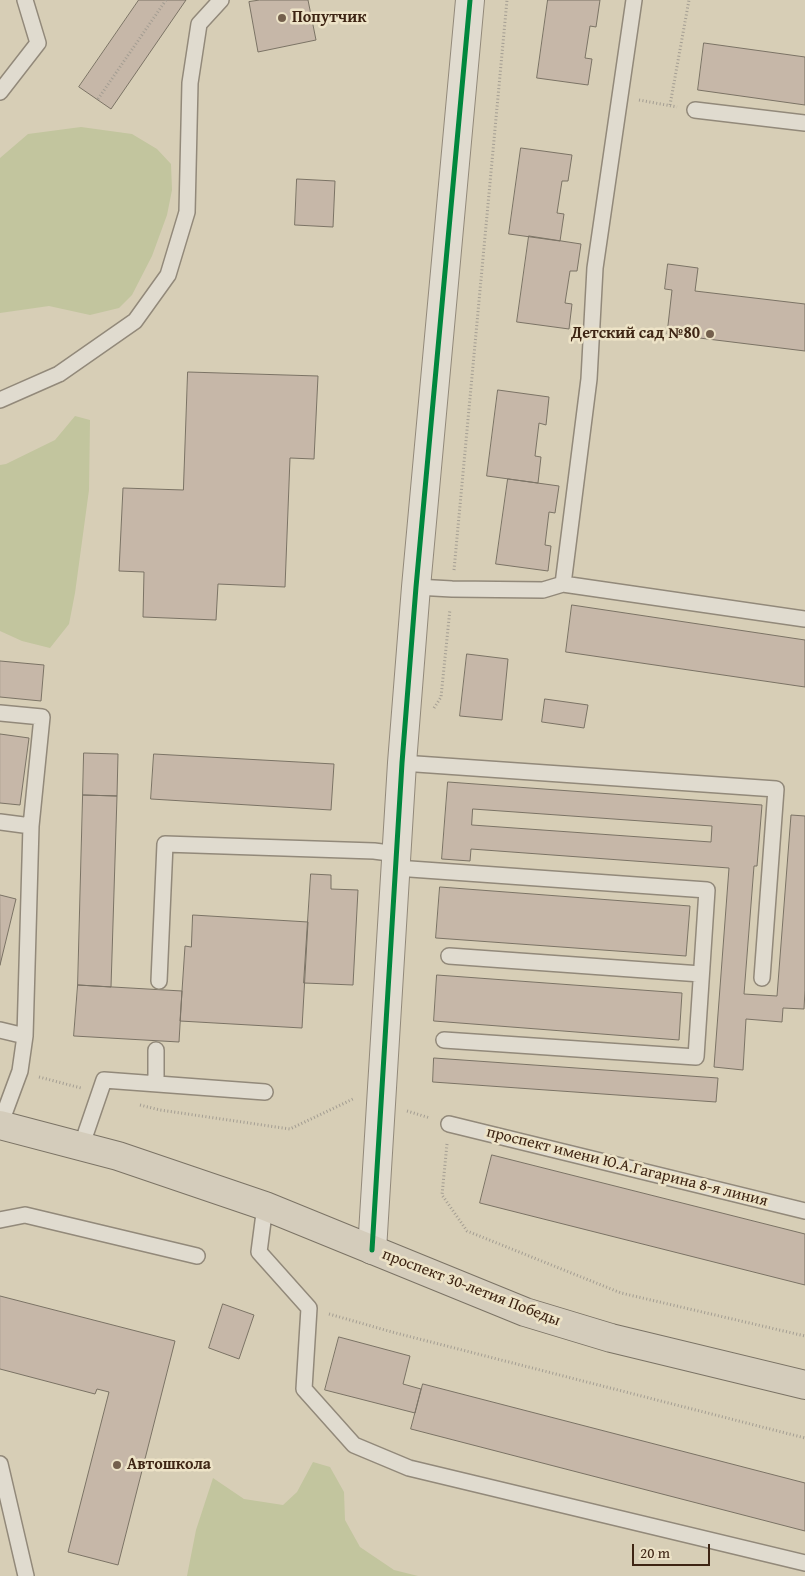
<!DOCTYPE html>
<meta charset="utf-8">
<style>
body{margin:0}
#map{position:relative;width:805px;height:1576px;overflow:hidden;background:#d7ceb6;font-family:"Gentium Book Plus",serif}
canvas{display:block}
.scale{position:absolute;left:632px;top:1544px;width:78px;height:22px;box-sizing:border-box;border:2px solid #3e2514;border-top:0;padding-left:6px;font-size:15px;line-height:18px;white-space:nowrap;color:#3e2514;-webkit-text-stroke:4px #ede3c7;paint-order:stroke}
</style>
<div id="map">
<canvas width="805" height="1576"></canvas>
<div class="scale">20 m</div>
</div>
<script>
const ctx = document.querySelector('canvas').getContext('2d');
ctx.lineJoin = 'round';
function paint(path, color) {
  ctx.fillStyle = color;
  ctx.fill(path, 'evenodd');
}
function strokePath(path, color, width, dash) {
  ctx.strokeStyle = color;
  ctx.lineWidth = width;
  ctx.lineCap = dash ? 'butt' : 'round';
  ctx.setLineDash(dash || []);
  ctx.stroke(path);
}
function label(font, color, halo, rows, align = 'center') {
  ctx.font = font + ' "Gentium Book Plus",serif';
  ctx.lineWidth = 5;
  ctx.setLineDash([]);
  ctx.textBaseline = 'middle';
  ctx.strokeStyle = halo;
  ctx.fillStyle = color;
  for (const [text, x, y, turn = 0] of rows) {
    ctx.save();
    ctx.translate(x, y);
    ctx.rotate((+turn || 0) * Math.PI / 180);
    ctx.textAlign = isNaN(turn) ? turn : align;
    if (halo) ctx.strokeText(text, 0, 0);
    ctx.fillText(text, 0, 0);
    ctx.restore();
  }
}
paint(new Path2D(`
 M81 127 132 134 157 149 171 164 172 190 167 215 152 256 132 295 119 308 90 315 49 306 0 313V158L28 134Z
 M75 416 90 420 89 490 75 593 69 624 50 648 22 641 0 631V465L6 464 55 440Z
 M313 1462 330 1467 344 1492 345 1520 360 1547 394 1570 418 1576H187L196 1530 213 1478 244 1499 283 1505 297 1492Z`), '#c2c59e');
const building = new Path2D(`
 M139 0H186L111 109 79 87Z
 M260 0H308L316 40 258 52 249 2Z
 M548 0H600L596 27 590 26 585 58 592 59 588 85 537 78Z
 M704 43 805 57V105L698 90Z
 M521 148 572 155 568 181H562L557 213 564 214 560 241 509 234Z
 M297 179 335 181 333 227 295 225Z
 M529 236 581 244 577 271H570L565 303 572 304 569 329 517 322Z
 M668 264 698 268 695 291 805 304V351L667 334 672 290 665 289Z
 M188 372 318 376 314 459 290 458 285 587 218 584 216 620 143 617 144 572 119 571 123 488 183 490Z
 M498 390 549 397 546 425 539 423 535 456 541 457 538 483 487 476Z
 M508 479 559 486 555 513 549 512 545 545 551 546 548 571 496 564Z
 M572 605 805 640V687L566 652Z
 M467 654 508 659 502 720 460 716Z
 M0 661 44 665 41 701 0 697Z
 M545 699 588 705 584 728 542 722Z
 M0 734 29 738 20 805 0 803Z
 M84 753 118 754 117 796 83 795Z
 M154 754 334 764 331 810 151 799Z
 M448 782 762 805 757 866H754L744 994 777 996 791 815 805 816V990L804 1009 783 1008 782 1022 746 1019 743 1070 714 1067 729 868 471 849 470 861 442 859ZM473 809 712 826 711 842 472 825Z
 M83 795 117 796 111 987 78 985Z
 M311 874 331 875V889L358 890 353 985 304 983Z
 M440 887 690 906 686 956 436 938Z
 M0 895 16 899 0 965Z
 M193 915 308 922 302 1028 180 1021 185 946 191 947Z
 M437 975 682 993 679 1040 434 1021Z
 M78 985 182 991 179 1042 74 1036Z
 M434 1058 718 1078 716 1102 433 1082Z
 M492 1155 805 1234V1285L480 1203Z
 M0 1296 175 1341 118 1565 68 1552 109 1392 97 1389 95 1394 0 1369Z
 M223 1304 254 1315 239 1359 209 1348Z
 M339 1337 410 1356 403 1384 421 1389 415 1413 325 1390Z
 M423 1384 805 1483V1531L411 1429Z`);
paint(building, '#c6b7a8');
strokePath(building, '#7b7365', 1);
const service = new Path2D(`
 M0 92 38 43 25 0
 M695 110 805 123
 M0 400 59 374 135 321 168 275 187 212 190 83 199 24 221 0
 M563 584 589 379 595 268 634 0
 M416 587 452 589 543 590 563 584 805 619
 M0 713 42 717 31 826 25 1036 20 1071 0 1125
 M402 763 776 789 762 978
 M0 822 31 826
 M396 868 707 890 696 1057 444 1040
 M449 956 701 974
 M159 981 165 844 374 851 397 854
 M0 1030 25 1036
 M156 1050V1084
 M449 1124 805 1211
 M81 1147 104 1080 265 1092
 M265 1206 259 1252 309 1308 304 1389 354 1445 409 1468 805 1563
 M0 1220 25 1215 197 1256
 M0 1464 26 1576`);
const tertiary = new Path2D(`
 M372 1250 402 763 416 587 470 0`);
const primary = new Path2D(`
 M0 1125 118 1156 265 1206 525 1312 611 1338 805 1385`);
strokePath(service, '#92897a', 18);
strokePath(tertiary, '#92897a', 30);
strokePath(primary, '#7b7365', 30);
strokePath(new Path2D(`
 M98 99 166 0
 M639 100 677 107
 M670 105 689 0
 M454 570 507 0
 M434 708 441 697 450 609
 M39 1077 81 1088
 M140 1105 160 1110 290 1129 355 1098
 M407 1111 430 1118
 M447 1144 442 1195 467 1231 621 1293 805 1336
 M329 1314 392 1332 805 1438`), '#a39d92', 3, [1, 2.5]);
strokePath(service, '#e0dbcf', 15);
strokePath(tertiary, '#e0dbcf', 28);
strokePath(primary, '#d4ccbb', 28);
strokePath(new Path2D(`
 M372 1250 402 763 416 587 470 0`), '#00873e', 5);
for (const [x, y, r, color] of [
 [282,18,5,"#74604d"],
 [710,334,5,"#74604d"],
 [117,1465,5,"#74604d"]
]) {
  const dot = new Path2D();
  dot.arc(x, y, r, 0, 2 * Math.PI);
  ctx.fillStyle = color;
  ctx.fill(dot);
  strokePath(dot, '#ede3c7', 2);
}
label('bold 16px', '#3e2514', '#ede3c7', [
 ["Попутчик",292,18],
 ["Детский сад №80",700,334,"right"],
 ["Автошкола",127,1465]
], 'left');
label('16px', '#3e2514', '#ede3c7', [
 ["проспект имени Ю.А.Гагарина 8-я линия",627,1167,14],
 ["проспект 30-летия Победы",471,1288,21]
]);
</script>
